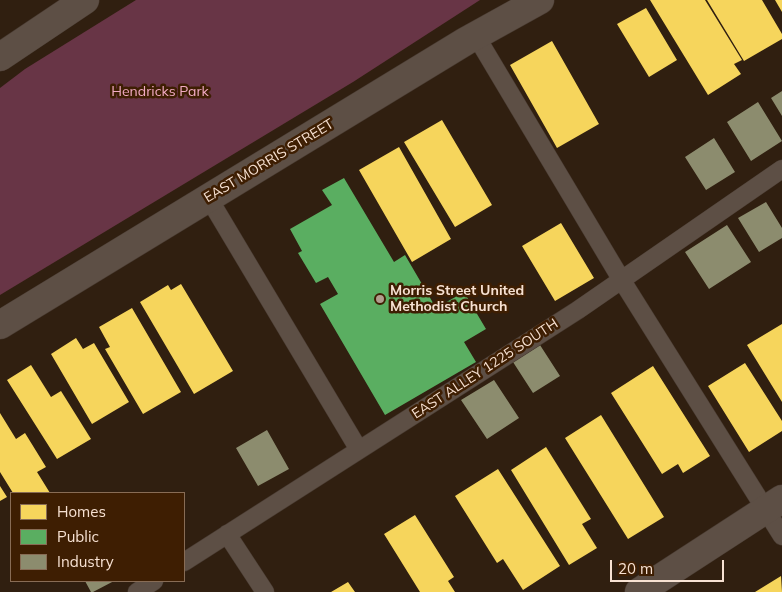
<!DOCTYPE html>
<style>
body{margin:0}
#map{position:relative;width:782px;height:592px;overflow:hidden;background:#301f10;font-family:Mulish,sans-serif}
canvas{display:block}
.legend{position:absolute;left:10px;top:492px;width:175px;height:90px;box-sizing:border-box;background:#3e1e02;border:1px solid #886c55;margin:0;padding:6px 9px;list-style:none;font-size:15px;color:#f7e1d2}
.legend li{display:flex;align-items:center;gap:10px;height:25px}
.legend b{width:25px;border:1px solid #886c55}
.scale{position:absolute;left:610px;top:560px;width:114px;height:22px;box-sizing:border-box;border:2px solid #f7e1d2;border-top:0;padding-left:6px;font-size:15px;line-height:18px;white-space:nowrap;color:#f7e1d2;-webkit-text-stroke:4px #3e1e02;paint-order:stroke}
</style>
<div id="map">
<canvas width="782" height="592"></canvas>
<ul class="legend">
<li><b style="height:14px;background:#f6d55c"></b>Homes</li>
<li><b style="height:14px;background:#5aae61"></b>Public</li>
<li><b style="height:14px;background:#8c8c6e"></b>Industry</li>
</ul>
<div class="scale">20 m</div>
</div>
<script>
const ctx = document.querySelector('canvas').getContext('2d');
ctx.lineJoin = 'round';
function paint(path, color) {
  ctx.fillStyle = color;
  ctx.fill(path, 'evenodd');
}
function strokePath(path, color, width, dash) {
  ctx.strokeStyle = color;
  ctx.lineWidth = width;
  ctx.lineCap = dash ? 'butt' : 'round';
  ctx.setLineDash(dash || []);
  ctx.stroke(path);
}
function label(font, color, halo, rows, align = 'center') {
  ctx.font = font + ' Mulish,sans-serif';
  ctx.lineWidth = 5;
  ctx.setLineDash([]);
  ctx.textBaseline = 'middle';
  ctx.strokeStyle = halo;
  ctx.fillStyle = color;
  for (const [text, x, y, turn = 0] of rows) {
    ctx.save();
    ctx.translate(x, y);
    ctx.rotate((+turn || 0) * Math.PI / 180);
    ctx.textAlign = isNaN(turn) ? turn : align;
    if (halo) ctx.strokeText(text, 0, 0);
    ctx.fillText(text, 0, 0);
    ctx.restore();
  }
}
paint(new Path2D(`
 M136 0H480L353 82 0 295V88L25 69Z`), '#683546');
paint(new Path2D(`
 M650 0H705L742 60 734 64 741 74 708 95Z
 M707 0H762L782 34V39L744 61Z
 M775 0H782V12Z
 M646 8 677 60 649 77 617 24Z
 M552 41 599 124 557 148 510 65Z
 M442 120 492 205 455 227 404 142Z
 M399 147 451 239 412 262 359 170Z
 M561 223 594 278 555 301 522 246Z
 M181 284 233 371 194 394 140 302 168 285 171 290Z
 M132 308 181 392 143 414 105 349 110 347 99 327Z
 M782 324V402L747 345Z
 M76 338 83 349 94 343 129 402 92 424 51 354Z
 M745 363 782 421V431L749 452 708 386Z
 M31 365 51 397 61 391 91 439 57 459 7 380Z
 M653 366 710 456 683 473 678 464 662 474 611 393Z
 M0 413 16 439 25 433 46 467 37 472 50 493H13L0 472Z
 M601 415 664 517 628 539 565 438Z
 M546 447 591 519 582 524 597 548 569 565 511 470Z
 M498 469 560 566 523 590 503 559 497 563 455 496Z
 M0 486 7 497 0 501Z
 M415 515 454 577 448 581 455 592H420L384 534Z
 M781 576 782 592H755Z
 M348 582 355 592H331Z`), '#f6d55c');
paint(new Path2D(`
 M344 178 394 262 405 255 436 308 464 292 486 329 464 342 476 362 385 415 320 304 338 294 328 277 316 283 298 253 302 251 290 229 332 205 322 190Z`), '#5aae61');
paint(new Path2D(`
 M782 91V116L771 98Z
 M758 102 782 141 751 161 727 122Z
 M714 138 735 172 706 190 685 157Z
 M766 202 782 228V238L759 252 738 218Z
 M727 225 751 262 709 289 685 252Z
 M540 345 560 376 533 393 513 362Z
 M494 380 519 418 487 439 461 400Z
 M267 430 289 469 258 486 236 448Z
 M85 581H114L93 592H91Z`), '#8c8c6e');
const lane = new Path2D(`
 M476 36 621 279 782 536
 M208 197 359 450
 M227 534 265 592
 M184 562 578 310 782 169
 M137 592 154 581`);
const street = new Path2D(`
 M639 592 782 499`);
const secondary = new Path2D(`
 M0 57 85 0
 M0 325 466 41 540 0`);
strokePath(lane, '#483a30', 19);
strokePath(street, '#483a30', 29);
strokePath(secondary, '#483a30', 29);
strokePath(lane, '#5d4f45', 18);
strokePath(street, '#5d4f45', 28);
strokePath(secondary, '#5d4f45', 28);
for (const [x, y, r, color] of [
 [380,299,5,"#b19d8e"]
]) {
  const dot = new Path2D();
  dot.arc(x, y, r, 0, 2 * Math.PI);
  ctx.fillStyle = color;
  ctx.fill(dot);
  strokePath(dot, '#3e1e02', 2);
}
label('14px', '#f2abc4', '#3e1e02', [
 ["Hendricks Park",160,92]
]);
label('14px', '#f7e1d2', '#3e1e02', [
 ["EAST MORRIS STREET",269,161,-31],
 ["EAST ALLEY 1225 SOUTH",485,369,-33]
]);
label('bold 14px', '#f7e1d2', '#3e1e02', [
 ["Morris Street United",390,291],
 ["Methodist Church",390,307]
], 'left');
</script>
